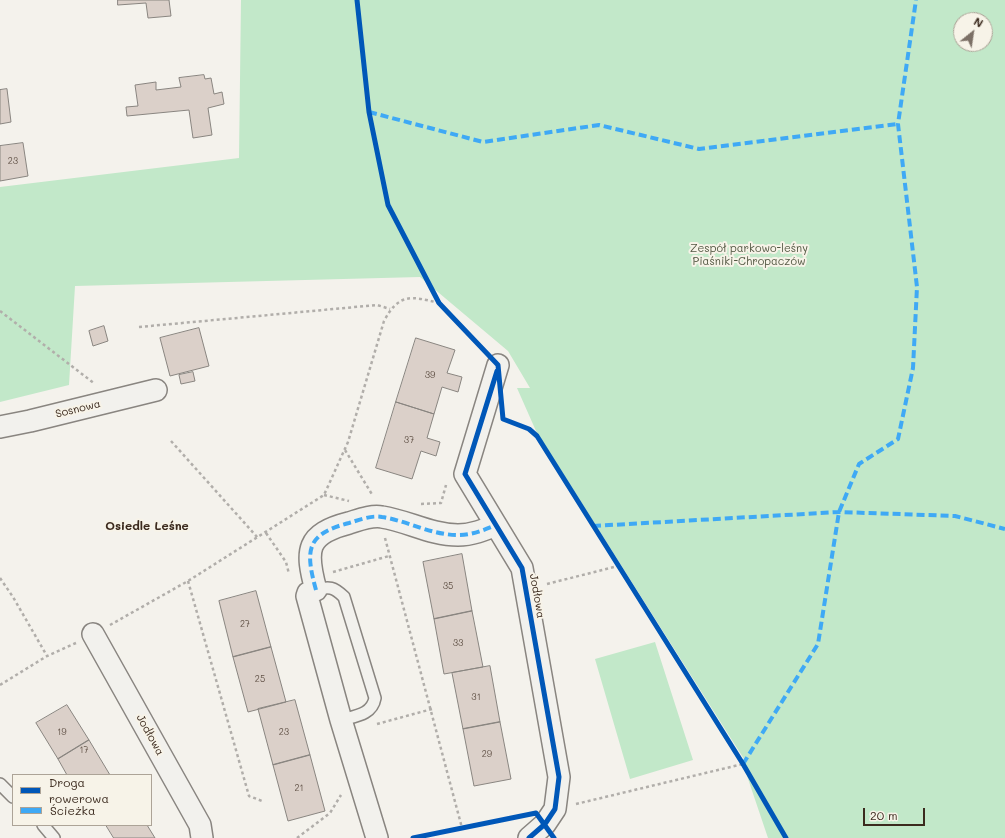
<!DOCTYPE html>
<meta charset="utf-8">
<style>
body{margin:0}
#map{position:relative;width:1005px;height:838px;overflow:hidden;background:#f4f2ec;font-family:Mali,sans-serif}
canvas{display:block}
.legend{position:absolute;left:12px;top:774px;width:140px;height:52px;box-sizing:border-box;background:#f7f3e8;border:1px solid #aca397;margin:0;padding:5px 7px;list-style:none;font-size:12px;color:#3b2a1e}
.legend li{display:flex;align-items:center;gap:8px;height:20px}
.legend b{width:20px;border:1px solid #aca397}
.north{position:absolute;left:953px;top:12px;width:40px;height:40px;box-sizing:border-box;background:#f7f3e8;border:1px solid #aca397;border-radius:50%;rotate:30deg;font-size:11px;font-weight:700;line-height:16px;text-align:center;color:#3b2a1e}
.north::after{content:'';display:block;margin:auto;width:14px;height:18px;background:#7c7066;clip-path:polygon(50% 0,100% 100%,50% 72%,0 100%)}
.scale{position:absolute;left:863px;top:808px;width:62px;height:18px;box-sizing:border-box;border:2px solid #3b2a1e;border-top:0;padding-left:5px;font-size:12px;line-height:14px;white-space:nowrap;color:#3b2a1e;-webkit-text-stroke:3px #f7f3e8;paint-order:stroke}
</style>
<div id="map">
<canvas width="1005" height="838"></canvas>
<ul class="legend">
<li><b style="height:5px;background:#0057b8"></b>Droga rowerowa</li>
<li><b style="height:5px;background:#3fa9f5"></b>Ścieżka</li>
</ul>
<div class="north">N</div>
<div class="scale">20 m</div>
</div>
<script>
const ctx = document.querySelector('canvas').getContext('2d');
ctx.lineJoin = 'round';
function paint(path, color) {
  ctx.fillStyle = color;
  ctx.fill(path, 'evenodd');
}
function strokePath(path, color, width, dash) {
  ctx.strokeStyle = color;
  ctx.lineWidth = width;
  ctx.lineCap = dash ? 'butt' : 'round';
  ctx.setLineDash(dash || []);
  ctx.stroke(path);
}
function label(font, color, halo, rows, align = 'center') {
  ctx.font = font + ' Mali,sans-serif';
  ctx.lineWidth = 4;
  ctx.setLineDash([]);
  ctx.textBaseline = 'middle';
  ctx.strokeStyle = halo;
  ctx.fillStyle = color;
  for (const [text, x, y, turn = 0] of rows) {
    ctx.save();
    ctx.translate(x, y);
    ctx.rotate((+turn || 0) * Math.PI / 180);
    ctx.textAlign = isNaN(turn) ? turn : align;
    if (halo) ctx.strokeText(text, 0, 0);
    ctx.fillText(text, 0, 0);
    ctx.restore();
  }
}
paint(new Path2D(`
 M241 0H1005V838H768L743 764 744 759 536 431 517 388H530L508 351 420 277 75 286 69 385 0 402V187L239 158ZM961 20H985V44H961Z
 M655 642 693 760 630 779 595 659Z`), '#c2e8c9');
const building = new Path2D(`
 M118 0H169L171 16 148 18 146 3 118 5Z
 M204 75 205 79 211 78 214 94 222 92 224 104 208 108 212 135 193 138 189 110 127 116 126 107 138 106 135 85 156 82V90L181 87 179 78Z
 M7 89 11 122 0 124V90Z
 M23 143 28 176 0 181V146Z
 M104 326 108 341 93 346 89 331Z
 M199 328 209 366 170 376 160 338Z
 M416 338 455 350 447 373 462 377 458 392 442 387 434 414 396 402Z
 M193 372 195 381 181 384 179 375Z
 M396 402 434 414 427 438 440 442 436 456 421 451 412 479 376 468Z
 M462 554 472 611 434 619 423 562Z
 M256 591 271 647 233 657 219 601Z
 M472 611 483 667 444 674 434 619Z
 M271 647 286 702 248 712 233 657Z
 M490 666 500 722 463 729 452 673Z
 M295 700 310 755 273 765 258 709Z
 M67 705 89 740 58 759 36 723Z
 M500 722 511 779 474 786 463 729Z
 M89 740 110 775H67L58 759Z
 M310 755 325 811 288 821 273 765Z
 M106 825H147L155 838H114Z`);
paint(building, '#dbd0c9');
strokePath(building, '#898580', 1);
const service = new Path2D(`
 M316 590C329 586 334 587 344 597L375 698C372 715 355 716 341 720
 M0 784 13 797
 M43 825 54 838`);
const minor = new Path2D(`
 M498 365 465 474 522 568 559 777 555 809 545 824 529 838
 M0 427 30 421 156 390
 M93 634 200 825 202 838
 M377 838 341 720 307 596 308 593 316 590C305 550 306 534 349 523 359 520 371 515 382 517 408 521 431 535 458 535 472 535 484 530 496 525`);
strokePath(service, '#898580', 14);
strokePath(minor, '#898580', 24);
strokePath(new Path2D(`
 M357 0 369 112 388 205 439 303 484 350
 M0 311 95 384
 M139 327 377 305 390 309
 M503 419 529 429 537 436 743 764 786 838
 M171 441 258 538
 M345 450 373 496
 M324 495 349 501
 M421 504 441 503 446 485
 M266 533 286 562 289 574
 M385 538 462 828
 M333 572 389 556
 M0 578 13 597 47 656
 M188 581 249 796 262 801
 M547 584 618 566
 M110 625 188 581 324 495 348 442 384 321C399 293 411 296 439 303
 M0 685 47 656 76 643
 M377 724 432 709
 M576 804 743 764
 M297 838 330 813 341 795
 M413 838 521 816`), '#b1aeaa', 2.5, [3, 3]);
strokePath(service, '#f2f1ed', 11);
strokePath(minor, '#f2f1ed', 21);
strokePath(new Path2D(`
 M369 112 483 142 599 125 699 149 898 124
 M593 526 839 512 955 516 1005 529
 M316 590C305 550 306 534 349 523 359 520 371 515 382 517 408 521 431 535 458 535 472 535 484 530 496 525
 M743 764 818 644 839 512 859 464 898 439 913 368 917 287 898 124 916 0`), '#3fa9f5', 4, [8, 4]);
strokePath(new Path2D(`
 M357 0 369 112 388 205 439 303 498 365 503 419 529 429 537 436 743 764 786 838
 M497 371 465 474 522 568 559 777 555 809 545 824 529 838
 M413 838 536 813 554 838`), '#0057b8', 5);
label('9px', '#635449', null, [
 ["23",13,161],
 ["39",430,375],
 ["37",409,440],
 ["35",448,586],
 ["27",245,624],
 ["33",458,643],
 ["25",260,679],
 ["31",476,697],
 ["19",62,732],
 ["23",284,732],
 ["17",84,750],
 ["29",487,754],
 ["21",299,788]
]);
label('11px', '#525742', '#f7f3e8', [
 ["Zespół parkowo-leśny",749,249],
 ["Piaśniki-Chropaczów",749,262]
]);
label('11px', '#3b2a1e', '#f7f3e8', [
 ["Sosnowa",78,409,-14],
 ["Jodłowa",537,596,80],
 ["Jodłowa",150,735,61]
]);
label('bold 12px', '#3b2a1e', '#f7f3e8', [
 ["Osiedle Leśne",147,526]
]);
</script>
